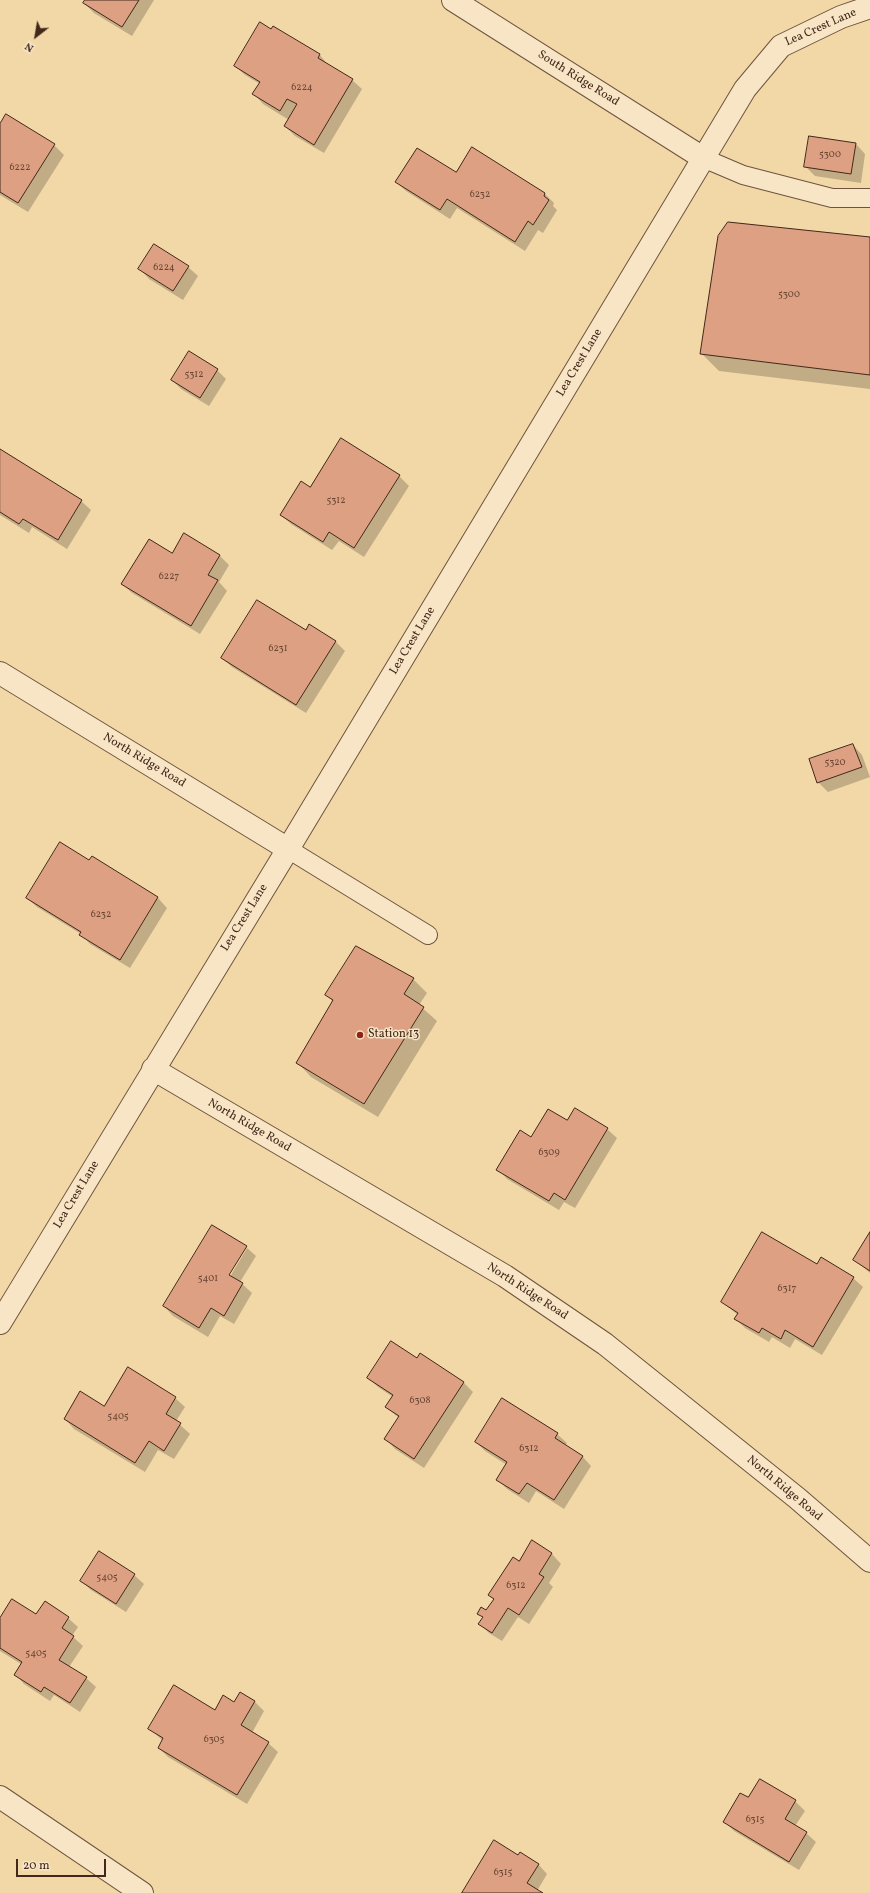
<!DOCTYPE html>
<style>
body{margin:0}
#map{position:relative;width:870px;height:1893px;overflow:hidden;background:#f2d7a7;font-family:Vollkorn,serif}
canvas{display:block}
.north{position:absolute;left:16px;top:16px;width:40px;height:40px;-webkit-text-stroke:3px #f7e5c6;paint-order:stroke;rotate:211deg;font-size:11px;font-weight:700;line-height:16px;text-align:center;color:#42281a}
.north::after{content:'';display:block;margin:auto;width:14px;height:18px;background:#42281a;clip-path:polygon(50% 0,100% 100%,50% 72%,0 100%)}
.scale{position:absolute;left:16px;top:1859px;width:90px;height:18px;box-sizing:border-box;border:2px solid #42281a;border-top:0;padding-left:5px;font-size:12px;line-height:14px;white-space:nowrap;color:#42281a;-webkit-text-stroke:3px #f7e5c6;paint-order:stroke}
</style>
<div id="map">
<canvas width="870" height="1893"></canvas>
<div class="north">N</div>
<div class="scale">20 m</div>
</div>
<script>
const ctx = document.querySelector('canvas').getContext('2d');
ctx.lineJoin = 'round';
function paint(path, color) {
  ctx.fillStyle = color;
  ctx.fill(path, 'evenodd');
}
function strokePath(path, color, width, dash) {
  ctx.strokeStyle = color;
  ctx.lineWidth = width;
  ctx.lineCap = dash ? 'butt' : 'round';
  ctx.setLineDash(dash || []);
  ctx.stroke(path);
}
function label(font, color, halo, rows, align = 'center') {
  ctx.font = font + ' Vollkorn,serif';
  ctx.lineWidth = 3;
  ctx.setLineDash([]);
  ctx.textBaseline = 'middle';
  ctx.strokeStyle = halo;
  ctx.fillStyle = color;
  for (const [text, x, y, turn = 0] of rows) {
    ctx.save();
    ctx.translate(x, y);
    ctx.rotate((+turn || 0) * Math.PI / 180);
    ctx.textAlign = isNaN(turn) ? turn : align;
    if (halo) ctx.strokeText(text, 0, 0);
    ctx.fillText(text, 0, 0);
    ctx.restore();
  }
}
paint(new Path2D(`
 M86 0H154L132 36 94 13 84 3Z
 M271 30 320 55 328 65 352 80 362 89 324 153 295 136 285 126 289 120 263 104 254 94 260 84 245 75 235 66Z
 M0 126 54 145 64 155 28 212 0 195Z
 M856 144 865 154 861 183 815 176 805 166Z
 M472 148 545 194 554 203 553 206 557 210 543 233 538 230 525 251 457 208 450 219 406 191 396 182 456 174Z
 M870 238V389L719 371 701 353Z
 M188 267 198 276 183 300 149 279 140 269Z
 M217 370 226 379 209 406 181 389 172 380Z
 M341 439 399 476 409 486 364 557 339 541 332 550 291 524 281 515 310 488Z
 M0 451 81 501 91 510 67 549 32 527 29 533 0 515Z
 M185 535 220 556 229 565 219 582 227 591 200 634 132 593 122 584 173 555Z
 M335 641 345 651 306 713 232 667 222 658Z
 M853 745 862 755 870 777 828 792 818 782Z
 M92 858 158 898 167 908 130 968 90 944 81 934 37 907 27 898 89 862Z
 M356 947 413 979 427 993 419 1005 437 1021 378 1117 311 1077 298 1063 333 1002 327 995Z
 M568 1122 607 1129 617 1138 575 1208 564 1202 559 1210 507 1179 498 1169 532 1139Z
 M212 1226 246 1247 256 1256 240 1282 252 1293 234 1324 220 1316 208 1337 173 1316 164 1306ZM245 1248H247L228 1280 226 1279Z
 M870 1234V1273L854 1259Z
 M817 1265 853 1278 863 1287 822 1355 795 1339 790 1348 772 1337 769 1342 745 1328 736 1319 738 1315 722 1302Z
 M420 1355 464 1383 473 1392 424 1468 395 1449 386 1439 399 1418 386 1407 393 1397 378 1387 368 1378 417 1359Z
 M175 1398 185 1407 176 1421 190 1434 174 1459 158 1450 145 1472 74 1429 65 1419 104 1407Z
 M557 1434 567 1443 565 1446 582 1456 591 1466 564 1509 536 1491 529 1503 507 1489 498 1480 507 1465 485 1451 476 1442Z
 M533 1541 552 1554 561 1564 549 1583 553 1587 529 1624 518 1617 502 1641 489 1633 480 1624 483 1618 479 1613 486 1612 494 1600 489 1595 519 1563Z
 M134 1575 144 1584 126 1612 91 1590 81 1581Z
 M37 1616 68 1618 78 1627 72 1636 83 1646 69 1667 86 1678 96 1687 80 1712 54 1695 50 1701 24 1684 15 1674 21 1664 0 1651V1620Z
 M240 1693 255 1702 264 1711 252 1733 268 1743 278 1752 247 1804 168 1757 159 1748 163 1741 150 1729 215 1711 234 1703Z
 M760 1780 795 1801 805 1811 795 1826 806 1833 816 1842 799 1870 734 1831 724 1821 748 1799Z
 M518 1856 538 1864 547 1874 537 1891 541 1893H463Z`), '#0003');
const building = new Path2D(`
 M85 0H139L122 27 83 3Z
 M260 22 271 29 273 26 320 54 318 58 353 79 314 145 284 126 297 104 287 99 280 111 252 94 260 82 234 66Z
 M6 114 55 144 18 203 0 192V124Z
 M809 136 856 143 851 174 804 167Z
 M472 147 545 193 544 196 549 200 533 225 528 221 515 242 447 199 440 210 395 182 417 148 456 172Z
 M728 222 870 237V375L700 354 718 236Z
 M154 244 189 266 173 291 138 269Z
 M189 351 218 369 200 398 171 380Z
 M341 438 400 475 354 548 329 532 323 542 280 515 301 481 310 487Z
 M0 449 82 500 58 540 23 519 19 524 0 512Z
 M184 533 220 555 208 575 218 580 191 626 121 584 149 539 172 553Z
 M257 600 306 630 309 624 336 641 296 705 221 658Z
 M853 744 862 767 817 783 809 759Z
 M60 842 89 860 92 856 158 897 120 960 79 935 81 932 26 898Z
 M356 946 414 978 404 994 424 1007 364 1104 296 1063 333 1000 325 995Z
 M575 1108 608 1128 565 1200 554 1193 549 1201 496 1170 520 1130 531 1137 548 1109 567 1120Z
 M212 1225 247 1246 229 1275 243 1283 224 1316 211 1308 199 1328 163 1306Z
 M762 1232 817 1264 821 1257 854 1277 813 1347 785 1330 781 1339 762 1328 759 1333 734 1319 738 1313 721 1302Z
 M870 1232V1271L853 1260Z
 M391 1341 417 1358 420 1353 464 1382 414 1459 384 1439 399 1416 385 1407 393 1395 367 1378Z
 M128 1367 176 1397 166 1414 181 1423 164 1451 149 1441 135 1463 64 1419 80 1391 104 1406Z
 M502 1398 558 1433 555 1438 583 1456 554 1500 527 1483 519 1494 496 1480 507 1462 475 1442Z
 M532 1540 552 1553 539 1574 544 1577 519 1615 508 1608 492 1633 478 1624 483 1617 477 1614 481 1607 486 1610 494 1599 488 1595 513 1557 519 1561Z
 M99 1551 135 1574 116 1604 80 1581Z
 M12 1599 36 1614 45 1601 69 1617 62 1628 74 1636 59 1660 87 1677 70 1703 44 1687 41 1692 14 1675 22 1662 0 1648V1618Z
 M174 1685 215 1710 223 1695 234 1702 240 1692 255 1701 241 1725 269 1742 237 1795 158 1748 163 1738 148 1729Z
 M760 1779 796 1800 785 1819 807 1832 789 1862 723 1822 740 1793 748 1797Z
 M494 1840 518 1855 520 1852 539 1864 527 1883 543 1893H462Z`);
paint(building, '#dda082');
strokePath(building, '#42281a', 1);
const lane = new Path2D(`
 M703 158 743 175 832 198H870
 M288 849 428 935`);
const street = new Path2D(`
 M453 0 703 158
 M0 673 288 849
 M153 1069 505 1276 605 1344 797 1498 870 1561
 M0 1323 288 849 745 89 781 46 841 17 870 7
 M0 1797 142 1893`);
strokePath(lane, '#6e543d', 20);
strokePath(street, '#6e543d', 24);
strokePath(lane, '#f7e5c6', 18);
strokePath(street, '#f7e5c6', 22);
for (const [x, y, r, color] of [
 [360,1035,4,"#8f2418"]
]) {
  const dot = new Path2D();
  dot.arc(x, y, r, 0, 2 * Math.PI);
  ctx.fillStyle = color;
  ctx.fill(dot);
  strokePath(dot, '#f7e5c6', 1.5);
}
label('10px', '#694634', null, [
 ["6224",302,88],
 ["5300",830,155],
 ["6222",20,168],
 ["6232",480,195],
 ["6224",164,268],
 ["5300",789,295],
 ["5312",194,375],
 ["5312",336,501],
 ["6227",169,577],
 ["6231",278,649],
 ["5320",835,763],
 ["6232",101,915],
 ["6309",549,1153],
 ["5401",208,1279],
 ["6317",787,1289],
 ["6308",420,1401],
 ["5405",118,1417],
 ["6312",529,1449],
 ["5405",107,1578],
 ["6312",516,1586],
 ["5405",36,1654],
 ["6305",214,1740],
 ["6315",755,1820],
 ["6315",503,1873]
]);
label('12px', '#42281a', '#f7e5c6', [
 ["Lea Crest Lane",821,28,-24],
 ["South Ridge Road",578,79,32],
 ["Lea Crest Lane",580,363,-59],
 ["Lea Crest Lane",413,641,-59],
 ["North Ridge Road",144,761,31],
 ["Lea Crest Lane",245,918,-58],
 ["North Ridge Road",249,1126,30],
 ["Lea Crest Lane",77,1195,-59],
 ["North Ridge Road",527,1292,33],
 ["North Ridge Road",784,1489,40]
]);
label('12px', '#42281a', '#f7e5c6', [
 ["Station 13",368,1035]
], 'left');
</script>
